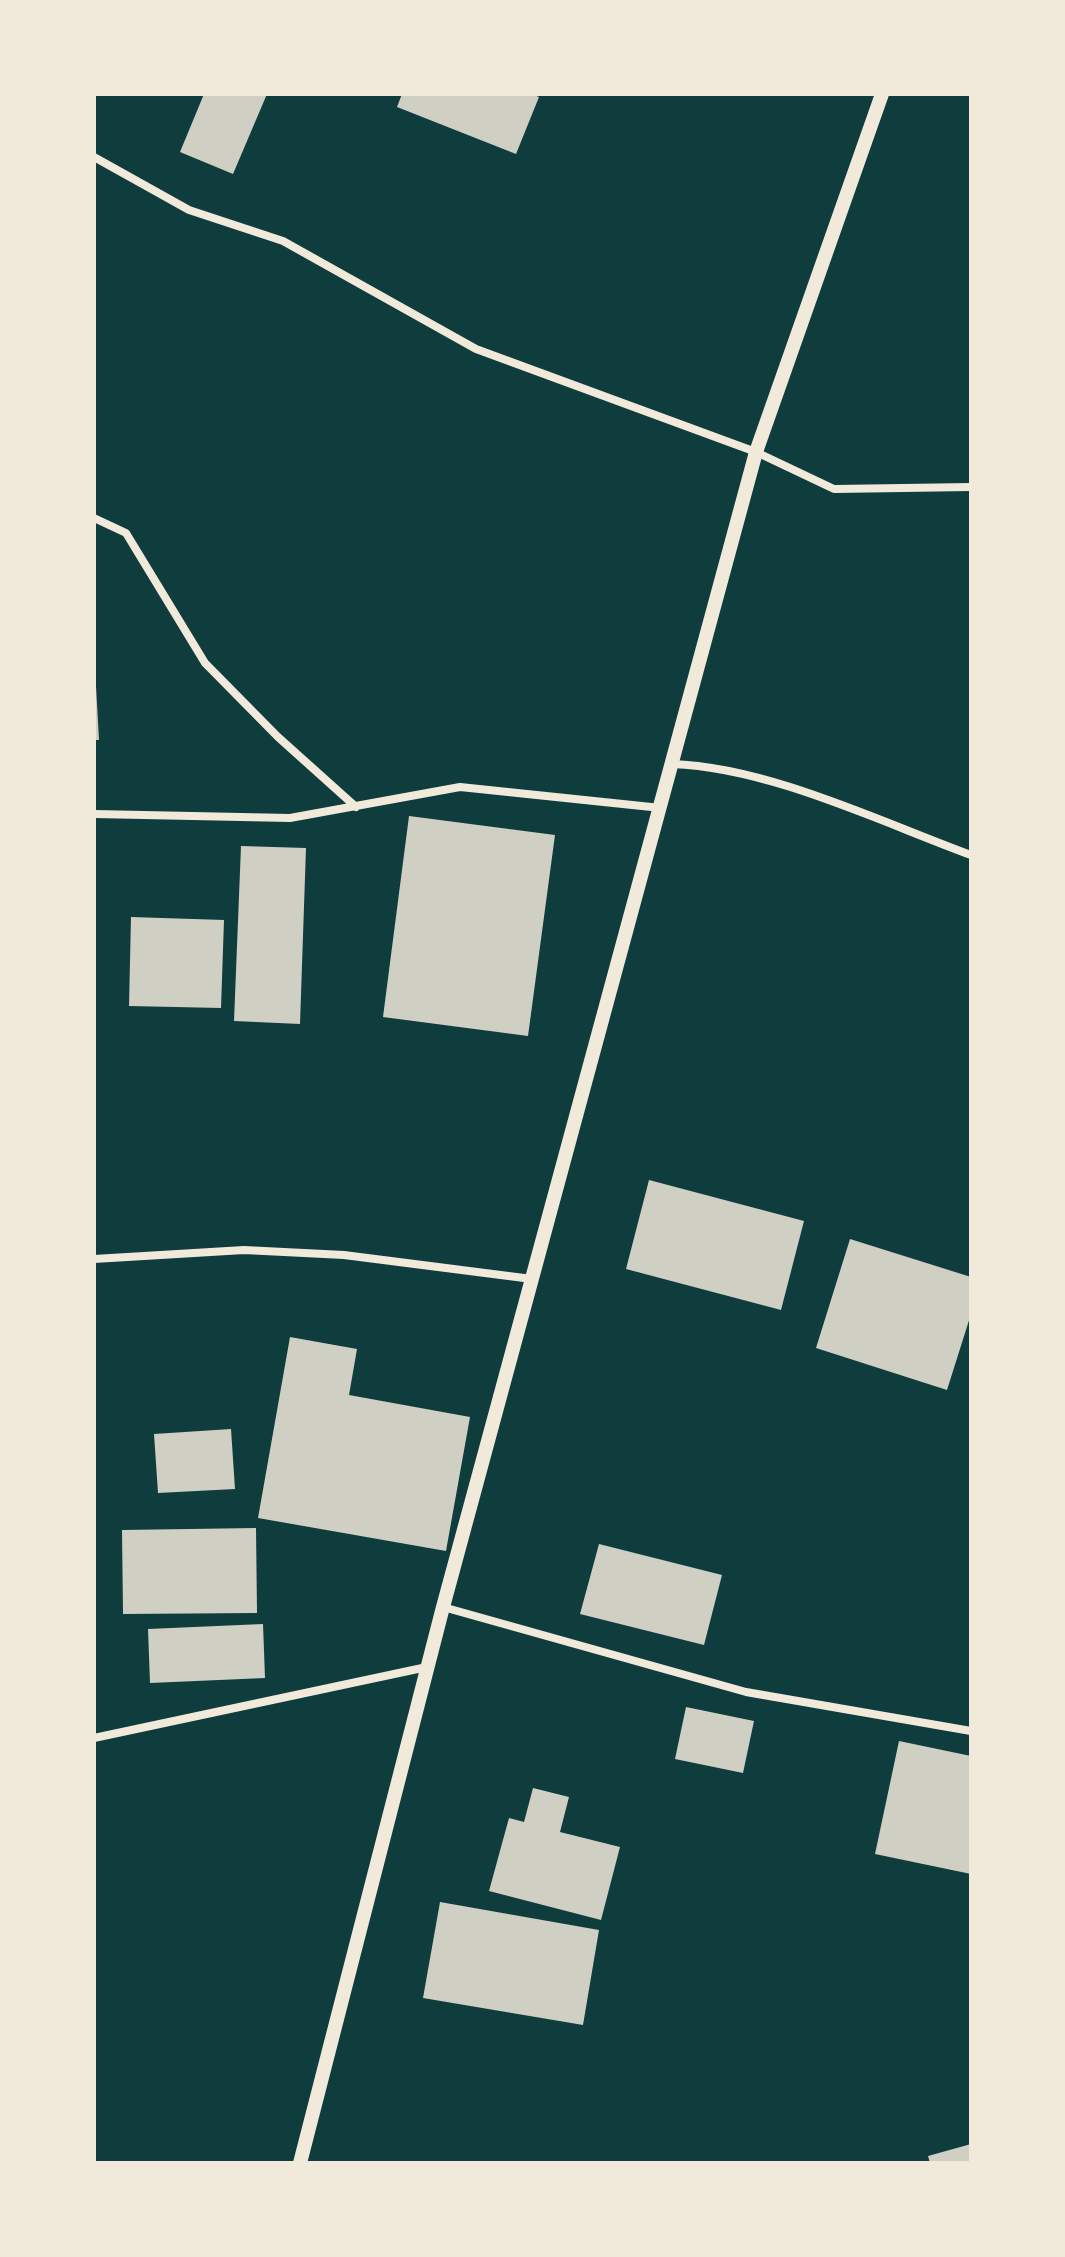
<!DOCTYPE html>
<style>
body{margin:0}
#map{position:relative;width:1065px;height:2257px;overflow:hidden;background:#0f3d3e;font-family:"Exo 2",sans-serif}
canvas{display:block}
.frame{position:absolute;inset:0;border:96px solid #f1e9da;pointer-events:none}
</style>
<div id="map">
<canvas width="1065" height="2257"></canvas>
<div class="frame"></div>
</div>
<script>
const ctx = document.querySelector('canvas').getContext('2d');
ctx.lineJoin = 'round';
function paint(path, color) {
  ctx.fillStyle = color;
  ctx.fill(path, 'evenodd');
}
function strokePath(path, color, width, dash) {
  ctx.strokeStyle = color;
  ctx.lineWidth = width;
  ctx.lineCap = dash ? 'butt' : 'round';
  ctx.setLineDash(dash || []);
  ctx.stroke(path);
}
paint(new Path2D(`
 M204 94H267L233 174 180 152Z
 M402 94H531L539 97 516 154 397 107Z
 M94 686H96L99 740H94Z
 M409 816 555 835 528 1036 383 1017Z
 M241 846 306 848 300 1024 234 1021Z
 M131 917 224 920 221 1008 129 1006Z
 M649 1180 804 1221 781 1310 626 1269Z
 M850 1239 971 1277V1314L947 1390 816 1348Z
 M290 1337 357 1349 349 1395 470 1417 446 1551 258 1518Z
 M231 1429 235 1489 158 1493 154 1434Z
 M256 1528 257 1613 123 1614 122 1530Z
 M599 1544 722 1575 704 1645 580 1614Z
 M263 1624 265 1678 150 1683 148 1629Z
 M686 1707 754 1721 743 1773 675 1759Z
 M899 1741 971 1756V1874L875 1854Z
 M533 1788 569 1797 560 1832 620 1847 601 1920 489 1891 509 1818 524 1822Z
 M440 1902 599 1930 583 2025 423 1998Z
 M971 2144V2163H930L928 2156Z`), '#cfcfc3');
strokePath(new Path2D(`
 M94 157 189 210 283 241 476 349 756 452 834 489 971 487
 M94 518 126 533 205 663 278 737 356 807
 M672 764C768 767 881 822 971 855
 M94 814 290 818 460 787 661 808
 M94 1259 244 1250 344 1255 532 1279
 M443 1607 746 1692 971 1731
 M94 1738 427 1667`), '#f1e9da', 8);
strokePath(new Path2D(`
 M300 2163 443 1607 756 452 882 94`), '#f1e9da', 14);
</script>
